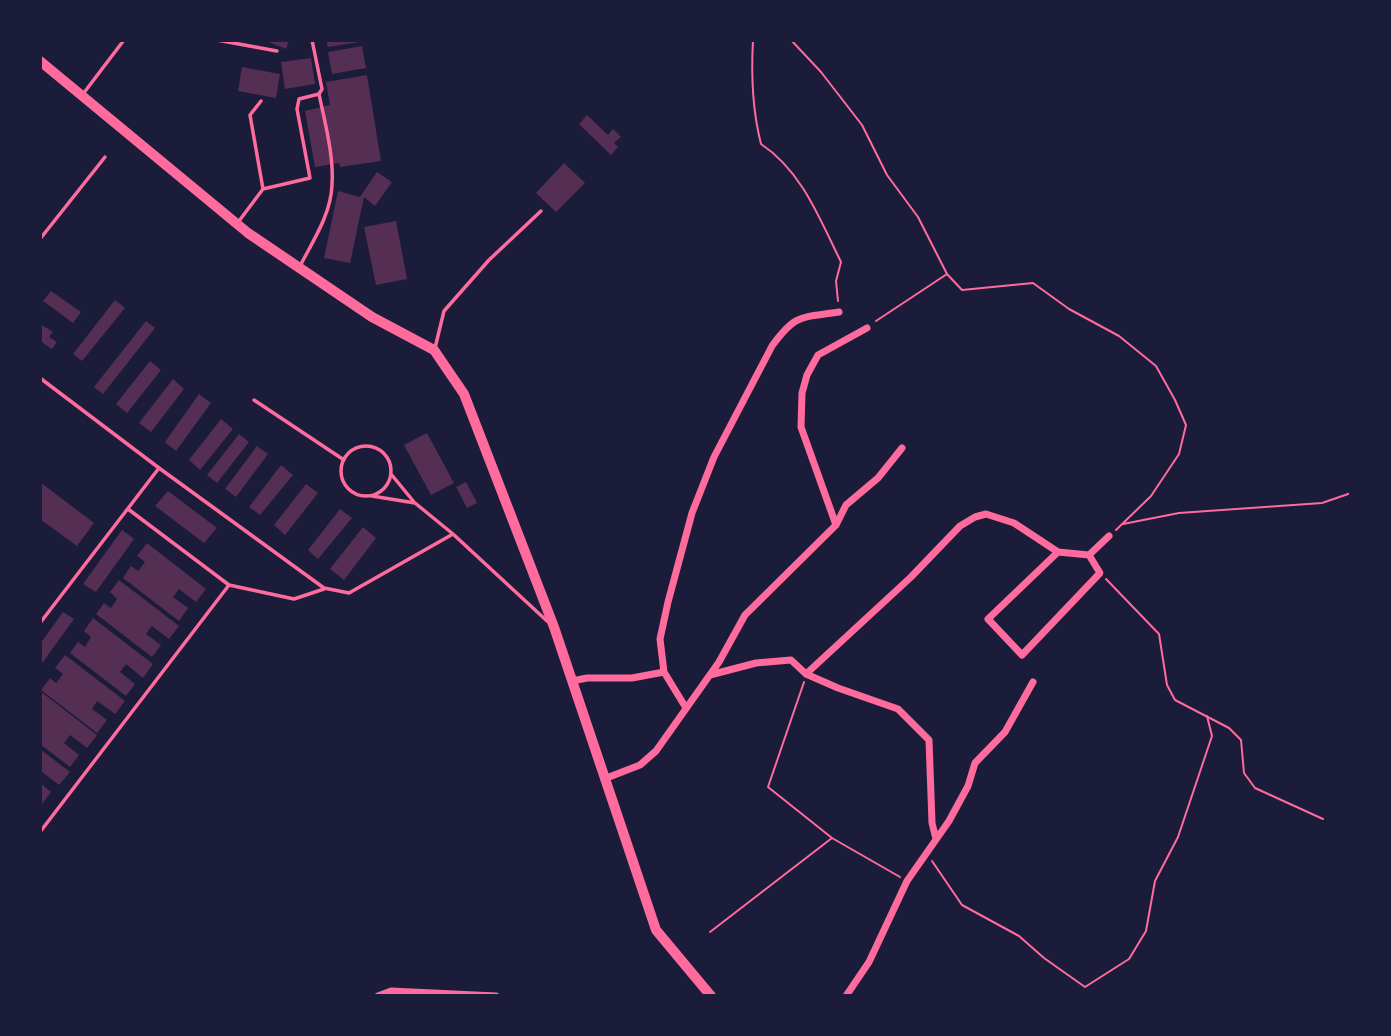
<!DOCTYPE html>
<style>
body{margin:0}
#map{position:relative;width:1391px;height:1036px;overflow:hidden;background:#1b1b3a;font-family:Arial,sans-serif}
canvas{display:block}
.frame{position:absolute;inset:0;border:42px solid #1b1b3a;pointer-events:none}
</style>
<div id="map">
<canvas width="1391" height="1036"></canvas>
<div class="frame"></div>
</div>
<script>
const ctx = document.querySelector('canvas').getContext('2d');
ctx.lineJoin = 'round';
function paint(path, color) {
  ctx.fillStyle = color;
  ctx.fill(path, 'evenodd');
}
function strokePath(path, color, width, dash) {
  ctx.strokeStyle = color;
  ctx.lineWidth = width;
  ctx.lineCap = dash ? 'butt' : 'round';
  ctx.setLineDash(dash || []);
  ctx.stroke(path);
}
paint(new Path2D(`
 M264 40H289L286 49Z
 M326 40H359V42L328 47Z
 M362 46 366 68 332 74 328 52Z
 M311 58 315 84 285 89 281 62Z
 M242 67 280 74 276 98 238 91Z
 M367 75 381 161 340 167 339 163 315 167 305 111 330 105 326 82Z
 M587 115 608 135 613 129 621 137 614 143 618 147 611 155 579 124Z
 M564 163 585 183 556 212 536 193Z
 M377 172 392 182 375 206 364 197 350 263 324 258 338 191 360 197Z
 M396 221 407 279 376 285 364 227Z
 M51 291 81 312 73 323 43 301Z
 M115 300 125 308 82 361 73 354Z
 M146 321 155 328 103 394 94 387Z
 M40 324 53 332 49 337 57 342 52 349 40 341Z
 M150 361 161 370 127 413 116 404Z
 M173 379 184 389 151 432 139 423Z
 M199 394 211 403 176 451 165 442Z
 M221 419 233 429 200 470 189 460Z
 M427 433 454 483 431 495 404 445Z
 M239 434 249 442 217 483 207 475Z
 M257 446 268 454 236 497 225 489Z
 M281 465 293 475 260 515 249 507Z
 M40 482 94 523 77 546 40 519Z
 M466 482 477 503 467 508 456 487Z
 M306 484 318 493 285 535 274 525Z
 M168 491 217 528 204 543 155 506Z
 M340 509 352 518 318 559 308 550Z
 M363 527 376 538 344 580 330 569Z
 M122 530 134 539 96 592 83 584Z
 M147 543 206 589 196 602 179 589 173 597 188 608 179 621 123 578 131 566 138 571 145 562 137 556Z
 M119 580 179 626 169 639 152 626 146 634 161 645 152 657 96 614 104 603 111 608 117 599 110 592Z
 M63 612 74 619 40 666V644Z
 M93 618 153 664 143 678 126 664 120 672 135 684 126 696 70 653 78 642 85 647 91 637 84 631Z
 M65 655 125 701 115 714 97 701 92 709 107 720 97 733 41 690 50 678 56 683 63 674 55 668Z
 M40 691 97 735 87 748 70 735 64 743 79 755 70 767 40 744Z
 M40 749 70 772 59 785 42 772 40 775Z
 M40 783 51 792 42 804 40 802Z`), '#542f53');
strokePath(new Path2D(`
 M753 40C751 76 752 109 761 144 802 171 820 220 841 262L836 281 838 301
 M791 40 821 72 862 125 887 175 918 217 947 274 962 290 1033 283 1069 309 1119 336 1156 366 1175 400 1186 425 1179 454 1151 496 1116 530
 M876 321 947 274
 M1123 524 1179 513 1322 503 1351 493
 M1106 579 1159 634 1167 685 1175 700 1229 728 1241 740 1244 773 1255 788 1323 819
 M804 682 768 787 832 838 900 877
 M932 861 962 905 1019 936 1044 958 1085 987 1129 959 1146 931 1155 881 1178 837 1212 736 1207 716
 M710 932 832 838`), '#ff6b9d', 2);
strokePath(new Path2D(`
 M217 40 277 51
 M312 40 322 89 319 94
 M83 94 124 40
 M261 101 250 115 263 189 310 178 297 109 299 99 319 94C325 123 334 156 332 185 331 214 313 241 300 266
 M239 221 263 189
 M40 239 105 157
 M435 348 444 311 489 260 541 211
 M40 378 159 468 324 588 349 593 453 534 547 621
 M254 400 344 460
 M341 471a25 25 0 1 1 50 0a25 25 0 1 1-50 0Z
 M391 474 414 502
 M372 496 415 503 453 534
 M128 509 229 585 294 599 324 589
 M40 623 159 468
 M40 832 229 585`), '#ff6b9d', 3.5);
strokePath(new Path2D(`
 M836 525 801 427 802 393 807 375 818 355 867 328
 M1058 552 988 619 1022 655 1100 573 1089 555
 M664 672 660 639 668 602 692 513 714 457 772 346C796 313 801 318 839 312
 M806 674 911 577 960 526 975 517 986 514 1014 523 1058 552 1089 555 1109 536
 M710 675 756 663 791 660 806 674 838 688 898 709 929 740 932 823 936 839
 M572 681 587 678H632L664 672 686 708
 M604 779 640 765 656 751 719 662 745 615 836 525 846 505 878 478 902 448
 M378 996 391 991 496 996
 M846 996 869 962 907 881 949 821 968 786 975 763 1005 732 1033 682`), '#ff6b9d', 7);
strokePath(new Path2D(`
 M40 61 248 233 372 317 434 350 464 394 554 627 656 930 711 996`), '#ff6b9d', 10);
</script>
